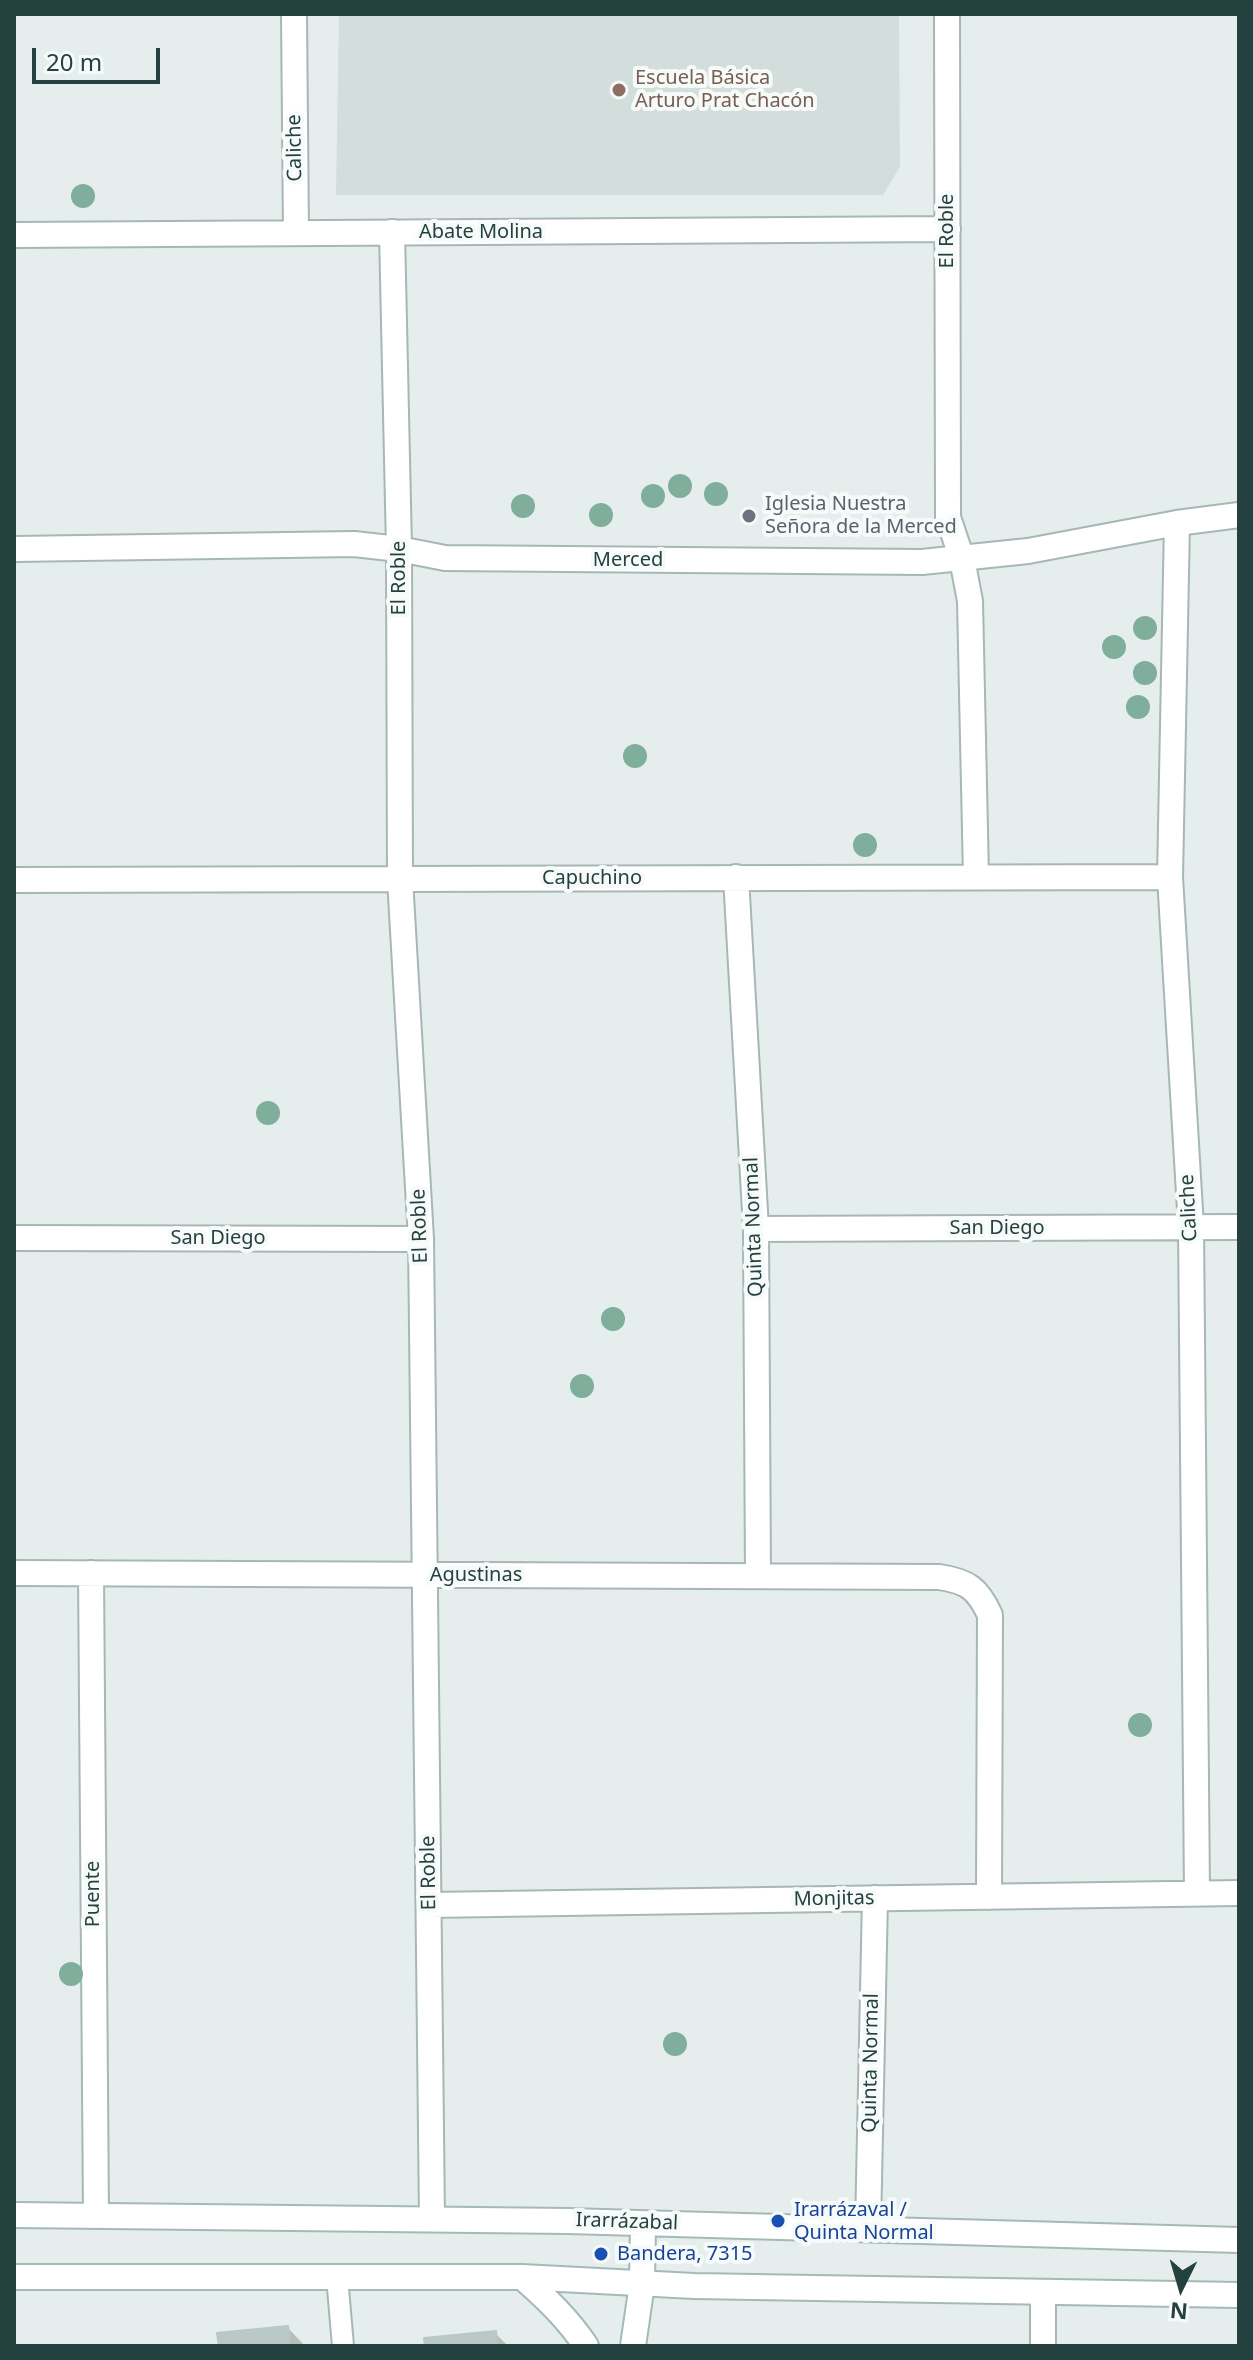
<!DOCTYPE html>
<meta charset="utf-8">
<style>
body{margin:0}
#map{position:relative;width:1253px;height:2360px;overflow:hidden;background:#e5eeec;font-family:"Noto Sans",sans-serif}
canvas{display:block}
.frame{position:absolute;inset:0;border:16px solid #24413f;pointer-events:none}
.north{position:absolute;left:1141px;top:2248px;width:80px;height:80px;-webkit-text-stroke:6px #f6fbf9;paint-order:stroke;rotate:185deg;font-size:22px;font-weight:700;line-height:32px;text-align:center;color:#24413f}
.north::after{content:'';display:block;margin:auto;width:28px;height:36px;background:#24413f;clip-path:polygon(50% 0,100% 100%,50% 72%,0 100%)}
.scale{position:absolute;left:32px;top:48px;width:128px;height:36px;box-sizing:border-box;border:4px solid #24413f;border-top:0;padding-left:10px;font-size:24px;line-height:28px;white-space:nowrap;color:#24413f;-webkit-text-stroke:6px #f6fbf9;paint-order:stroke}
</style>
<div id="map">
<canvas width="1253" height="2360"></canvas>
<div class="frame"></div>
<div class="north">N</div>
<div class="scale">20 m</div>
</div>
<script>
const ctx = document.querySelector('canvas').getContext('2d');
ctx.lineJoin = 'round';
function paint(path, color) {
  ctx.fillStyle = color;
  ctx.fill(path, 'evenodd');
}
function strokePath(path, color, width, dash) {
  ctx.strokeStyle = color;
  ctx.lineWidth = width;
  ctx.lineCap = dash ? 'butt' : 'round';
  ctx.setLineDash(dash || []);
  ctx.stroke(path);
}
function label(font, color, halo, rows, align = 'center') {
  ctx.font = font + ' "Noto Sans",sans-serif';
  ctx.lineWidth = 8;
  ctx.setLineDash([]);
  ctx.textBaseline = 'middle';
  ctx.strokeStyle = halo;
  ctx.fillStyle = color;
  for (const [text, x, y, turn = 0] of rows) {
    ctx.save();
    ctx.translate(x, y);
    ctx.rotate((+turn || 0) * Math.PI / 180);
    ctx.textAlign = isNaN(turn) ? turn : align;
    if (halo) ctx.strokeText(text, 0, 0);
    ctx.fillText(text, 0, 0);
    ctx.restore();
  }
}
paint(new Path2D(`
 M339 14H899L900 167 883 195H336Z`), '#d3dedc');
paint(new Path2D(`
 M288 2328 305 2346H221Z
 M495 2333 508 2346H427Z`), '#0003');
const building = new Path2D(`
 M288 2326 290 2346H219L217 2333Z
 M496 2331 497 2346H425L424 2338Z`);
paint(building, '#bac9c6');
strokePath(building, '#b7c8c5', 2);
const lane = new Path2D(`
 M337 2277 343 2346`);
const street = new Path2D(`
 M294 14 296 233
 M947 14 948 517 962 559 970 601 976 877
 M392 232 399 549 400 879 421 1239 432 2219
 M14 235 948 229
 M1177 523 1170 877 1191 1227 1197 1893
 M14 549 354 544 399 549 445 558 922 562 1028 551 1177 523 1239 515
 M736 877 756 1229 758 1576
 M14 880 1170 877
 M756 1229 1239 1227
 M14 1238 421 1239
 M14 1573 939 1577C968 1581 978 1589 990 1615L989 1897
 M91 1573 96 2215
 M429 1905 1239 1893
 M868 2228 875 1898
 M1043 2346V2292`);
const secondary = new Path2D(`
 M14 2215 568 2221 1239 2240
 M14 2277H522L694 2286 1239 2295
 M522 2277C546 2298 568 2319 586 2346
 M633 2346 642 2284 643 2224`);
strokePath(lane, '#a7b7b5', 24);
strokePath(street, '#a7b7b5', 28);
strokePath(secondary, '#a3bab7', 28);
strokePath(lane, '#fff', 20);
strokePath(street, '#fff', 24);
strokePath(secondary, '#fff', 24);
ctx.fillStyle = '#80ae9c';
for (const [x, y] of [
 [83,196],
 [680,486],
 [716,494],
 [653,496],
 [523,506],
 [601,515],
 [1145,628],
 [1114,647],
 [1145,673],
 [1138,707],
 [635,756],
 [865,845],
 [268,1113],
 [613,1319],
 [582,1386],
 [1140,1725],
 [71,1974],
 [675,2044]
]) {
  ctx.beginPath();
  ctx.arc(x, y, 12, 0, 2 * Math.PI);
  ctx.fill();
}
for (const [x, y, r, color] of [
 [619,90,8,"#8d6e63"],
 [749,516,8,"#6b7280"],
 [778,2221,8,"#1a4fb4"],
 [601,2254,8,"#1a4fb4"]
]) {
  const dot = new Path2D();
  dot.arc(x, y, r, 0, 2 * Math.PI);
  ctx.fillStyle = color;
  ctx.fill(dot);
  strokePath(dot, '#f6fbf9', 3);
}
label('20px', '#785e54', '#f6fbf9', [
 ["Escuela Básica",635,78],
 ["Arturo Prat Chacón",635,101]
], 'left');
label('20px', '#24413f', '#f6fbf9', [
 ["Caliche",295,148,-91],
 ["El Roble",947,231,-90],
 ["Abate Molina",481,232],
 ["Merced",628,560],
 ["El Roble",399,578,-90],
 ["Capuchino",592,878],
 ["Caliche",1189,1208,-93],
 ["El Roble",420,1226,-92],
 ["Quinta Normal",754,1227,-92],
 ["San Diego",997,1228],
 ["San Diego",218,1238],
 ["Agustinas",476,1575],
 ["El Roble",429,1873,-91],
 ["Puente",93,1894,-90],
 ["Monjitas",834,1899,-1],
 ["Quinta Normal",871,2063,-89],
 ["Irarrázabal",627,2222,2]
]);
label('20px', '#5b616d', '#f6fbf9', [
 ["Iglesia Nuestra",765,504],
 ["Señora de la Merced",765,527]
], 'left');
label('20px', '#164399', '#f6fbf9', [
 ["Irarrázaval /",794,2210],
 ["Quinta Normal",794,2233],
 ["Bandera, 7315",617,2254]
], 'left');
</script>
